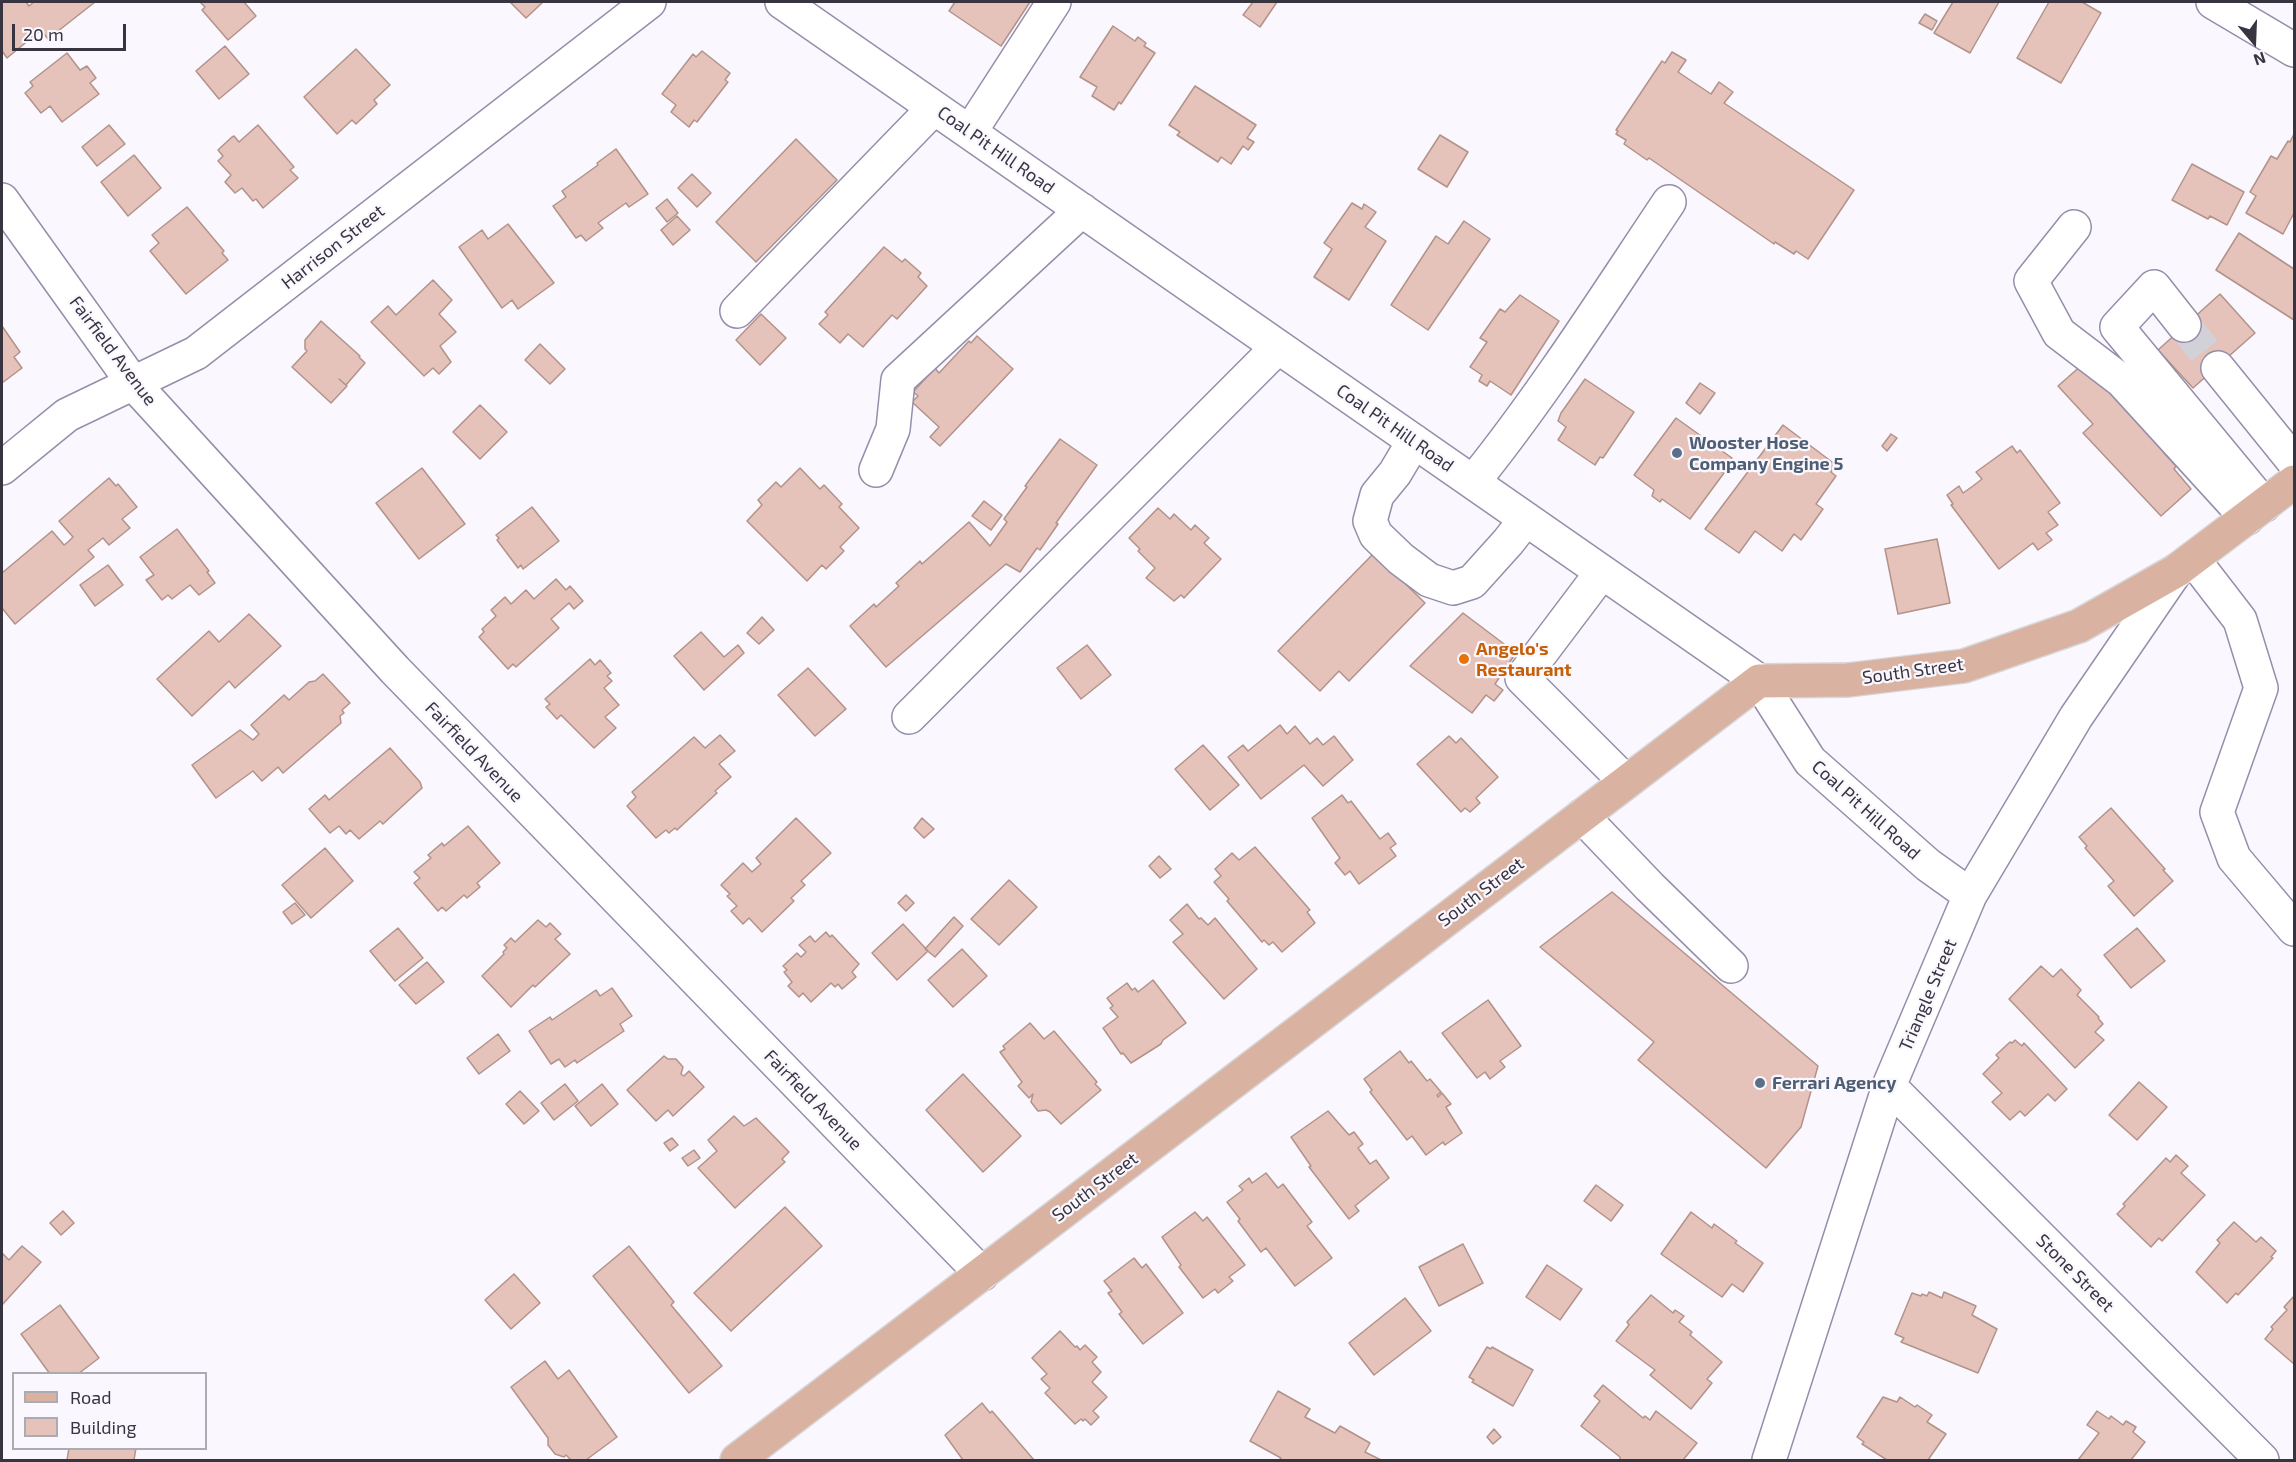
<!DOCTYPE html>
<style>
body{margin:0}
#map{position:relative;width:2296px;height:1462px;overflow:hidden;background:#faf8fe;font-family:"Exo 2",sans-serif}
canvas{display:block}
.frame{position:absolute;inset:0;border:3px solid #383541;pointer-events:none}
.legend{position:absolute;left:12px;top:1372px;width:195px;height:78px;box-sizing:border-box;background:#faf8fe;border:2px solid #acaab2;margin:0;padding:8px 10px;list-style:none;font-size:18px;color:#383541}
.legend li{display:flex;align-items:center;gap:12px;height:30px}
.legend b{width:30px;border:2px solid #acaab2}
.north{position:absolute;left:2224px;top:12px;width:60px;height:60px;-webkit-text-stroke:4px #faf8fe;paint-order:stroke;rotate:161deg;font-size:16px;font-weight:700;line-height:24px;text-align:center;color:#383541}
.north::after{content:'';display:block;margin:auto;width:21px;height:27px;background:#383541;clip-path:polygon(50% 0,100% 100%,50% 72%,0 100%)}
.scale{position:absolute;left:12px;top:24px;width:114px;height:27px;box-sizing:border-box;border:3px solid #383541;border-top:0;padding-left:8px;font-size:18px;line-height:21px;white-space:nowrap;color:#383541;-webkit-text-stroke:4px #faf8fe;paint-order:stroke}
</style>
<div id="map">
<canvas width="2296" height="1462"></canvas>
<div class="frame"></div>
<ul class="legend">
<li><b style="height:8px;background:#d9b2a1"></b>Road</li>
<li><b style="height:16px;background:#e6c3ba"></b>Building</li>
</ul>
<div class="north">N</div>
<div class="scale">20 m</div>
</div>
<script>
const ctx = document.querySelector('canvas').getContext('2d');
ctx.lineJoin = 'round';
function paint(path, color) {
  ctx.fillStyle = color;
  ctx.fill(path, 'evenodd');
}
function strokePath(path, color, width, dash) {
  ctx.strokeStyle = color;
  ctx.lineWidth = width;
  ctx.lineCap = dash ? 'butt' : 'round';
  ctx.setLineDash(dash || []);
  ctx.stroke(path);
}
function label(font, color, halo, rows, align = 'center') {
  ctx.font = font + ' "Exo 2",sans-serif';
  ctx.lineWidth = 4.5;
  ctx.setLineDash([]);
  ctx.textBaseline = 'middle';
  ctx.strokeStyle = halo;
  ctx.fillStyle = color;
  for (const [text, x, y, turn = 0] of rows) {
    ctx.save();
    ctx.translate(x, y);
    ctx.rotate((+turn || 0) * Math.PI / 180);
    ctx.textAlign = isNaN(turn) ? turn : align;
    if (halo) ctx.strokeText(text, 0, 0);
    ctx.fillText(text, 0, 0);
    ctx.restore();
  }
}
const building = new Path2D(`
 M2 2H26L29 6 34 2H95L48 39 41 30 7 58 2 51Z
 M200 2H244L256 16 228 40 202 10 205 7Z
 M510 2H543L526 18Z
 M955 2H1030L1001 46 949 11Z
 M1253 2H1277L1260 27 1243 15Z
 M1953 2H1999L1970 53 1934 33Z
 M2049 2H2082L2101 13 2061 83 2017 58Z
 M1925 14 1937 21 1932 30 1919 23Z
 M1113 26 1135 41 1138 37 1146 43 1144 46 1155 53 1121 104 1119 102 1114 110 1092 96 1097 87 1080 77Z
 M225 46 249 74 219 99 196 71Z
 M356 49 390 85 374 100 377 104 356 124 352 120 337 134 304 97Z
 M702 51 730 73 725 80 728 82 697 122 694 120 689 127 671 112 676 105 662 94 693 54 696 57Z
 M1672 52 1686 60 1678 72 1711 94 1719 82 1733 92 1724 103 1854 190 1808 259 1796 251 1794 254 1775 242 1774 244 1649 158 1647 160 1624 144 1626 140 1616 134 1618 131 1616 130 1662 61 1665 63Z
 M67 53 80 70 87 66 96 78 90 83 99 94 62 122 50 106 41 113 25 93 33 86 30 82Z
 M1195 86 1256 125 1247 138 1254 142 1248 150 1243 146 1231 164 1221 157 1218 162 1177 135 1180 132 1169 125Z
 M109 125 125 144 97 166 82 147Z
 M258 125 294 167 290 170 298 178 263 208 256 199 253 201 242 188 235 193 225 182 231 175 218 161 223 156 218 150 232 137 234 136 239 142Z
 M2294 134V213L2283 234 2246 213 2256 196 2250 192 2271 156 2277 159 2288 141 2290 142Z
 M1440 135 1468 152 1447 187 1418 169Z
 M796 139 837 180 756 262 716 222Z
 M616 149 648 194 629 207 626 203 598 223 603 228 586 241 581 235 576 238 553 206 566 197 562 191 598 165 597 163Z
 M134 155 161 188 128 216 101 182Z
 M2192 164 2244 192 2227 225 2210 216 2208 219 2172 200Z
 M692 174 711 193 697 207 678 188Z
 M667 199 678 213 667 222 656 208Z
 M1352 203 1362 209 1364 204 1376 212 1365 227 1386 241 1349 300 1314 277 1332 249 1324 243Z
 M187 207 224 251 222 253 228 260 186 294 150 251 159 243 152 235Z
 M677 216 690 230 673 245 661 230Z
 M1464 221 1490 239 1428 330 1391 305 1436 236 1448 244Z
 M508 224 554 283 518 309 512 300 502 308 459 247 482 230 488 239Z
 M2239 233 2294 269V320L2216 270Z
 M884 247 902 262 905 259 921 273 918 277 927 286 897 319 892 315 863 347 848 334 840 343 819 324 828 315 825 312Z
 M433 280 452 300 439 314 456 332 440 346 451 362 439 374 433 368 424 376 371 322 388 306 396 315Z
 M2220 294 2255 333 2193 388 2158 350Z
 M1520 295 1559 321 1511 395 1490 381 1487 386 1479 381 1482 375 1470 367 1487 342 1480 338 1500 309 1505 312Z
 M761 314 786 338 760 365 736 340Z
 M321 321 360 356 359 357 365 363 346 385 339 379 347 386 331 403 292 367 307 351 305 349V340Z
 M2 326 20 352 14 357 22 368 2 383Z
 M977 336 1013 369 940 446 930 437 939 427 912 402 918 396 913 392 935 368 939 373 969 341 971 343Z
 M540 344 565 369 550 384 525 360Z
 M2083 364 2169 448 2164 453 2176 466 2174 469 2191 489 2161 516 2083 433 2093 424 2058 386Z
 M1585 379 1634 412 1603 458 1600 457 1595 465 1558 440 1566 427 1558 421 1561 413Z
 M1700 383 1715 393 1700 414 1686 403Z
 M480 405 507 432 480 459 453 432Z
 M1676 418 1732 458 1722 472 1724 473 1690 519 1662 499 1660 502 1652 496 1654 490 1634 475Z
 M1783 425 1836 465 1831 472 1836 476 1816 504 1823 509 1801 540 1794 534 1782 551 1755 531 1739 553 1705 529Z
 M1891 434 1897 438 1887 451 1882 446Z
 M1060 439 1097 465 1056 523 1058 524 1040 550 1037 548 1020 572 1006 564 886 667 850 626 874 604 876 607 899 586 896 583 920 561 922 564 969 522 990 546 1007 522 1004 519 1027 487 1025 486Z
 M2012 446 2017 453 2020 450 2060 503 2048 512 2058 525 2046 533 2052 540 2038 550 2033 543 1999 569 1951 505 1953 504 1947 495 1959 486 1963 493 1973 486 1982 479 1976 472Z
 M422 468 465 524 419 559 376 503Z
 M800 468 820 489 824 485 842 504 839 507 859 528 840 547 844 551 826 569 822 565 807 581 747 521 762 505 758 500 776 482 781 487Z
 M109 478 116 486 118 484 137 507 122 519 130 528 109 545 103 538 88 550 94 557 15 624 2 608V573L52 531 64 545 68 542 73 537 59 521Z
 M984 501 1002 515 991 530 972 516Z
 M532 507 559 541 523 569 521 565 518 568 497 540 499 538 496 535Z
 M1158 508 1170 519 1174 514 1191 530 1195 525 1209 538 1204 543 1221 559 1184 598 1181 595 1174 601 1146 578 1155 568 1138 551 1140 549 1129 538Z
 M177 529 209 571 207 572 215 583 199 595 190 585 172 599 168 595 162 600 146 580 154 575 140 557Z
 M1937 539 1950 603 1898 614 1885 549Z
 M1374 553 1425 603 1349 681 1339 671 1320 691 1278 651Z
 M108 565 123 585 95 606 80 585Z
 M556 579 566 590 570 586 583 601 574 609 569 603 551 619 559 628 516 667 513 664 508 669 479 637 484 632 482 629 496 616 491 610 505 597 511 604 526 590 534 599Z
 M1463 613 1516 653 1495 684 1503 690 1494 701 1486 695 1472 713 1410 666Z
 M249 614 281 646 235 688 229 681 192 716 157 679 209 631 219 642Z
 M762 617 774 630 759 644 747 633Z
 M701 632 724 657 738 645 744 653 704 690 674 656Z
 M1087 645 1111 675 1081 699 1057 668Z
 M590 659 595 665 600 660 611 673 607 676 612 681 604 688 619 705 605 717 616 728 594 748 561 715 557 719 546 707 550 704 545 699Z
 M808 668 846 709 815 736 778 695Z
 M323 674 350 703 342 710 344 713 340 716 341 723 283 773 278 767 262 781 253 771 216 798 192 765 240 730 253 740 259 734 251 725 284 695 289 700 309 682 315 681Z
 M1280 725 1287 734 1295 726 1310 744 1317 738 1323 745 1334 736 1353 760 1323 786 1304 765 1261 799 1228 757 1243 745 1248 751Z
 M720 735 735 751 719 764 731 777 715 791 717 793 677 830 675 828 669 833 666 830 656 838 627 806 636 797 632 792 694 737 705 748Z
 M1449 736 1456 743 1461 738 1498 777 1476 798 1480 803 1470 812 1465 808 1461 812 1417 764Z
 M1203 745 1239 785 1210 810 1175 769Z
 M390 748 420 782 422 788 383 824 380 821 359 839 350 830 346 834 339 826 330 833 309 809 325 795 329 800Z
 M1342 795 1348 803 1351 801 1380 839 1388 833 1396 844 1390 848 1396 856 1359 884 1350 871 1345 875 1335 863 1340 858 1312 818Z
 M2111 808 2165 869 2163 870 2173 881 2134 916 2108 886 2114 881 2085 848 2087 846 2079 837Z
 M796 818 831 853 801 881 805 885 791 898 794 901 762 932 749 918 743 924 731 911 737 906 727 896 730 894 721 885 743 863 752 872 761 864 756 858Z
 M922 818 934 829 924 838 914 828Z
 M468 826 500 863 477 883 480 887 467 898 464 895 446 911 442 907 438 911 414 883 420 878 414 872 431 858 428 855 442 843 444 846Z
 M1255 847 1310 910 1307 912 1315 923 1282 952 1273 942 1269 945 1264 940 1262 942 1227 901 1229 899 1214 882 1221 876 1215 869 1232 853 1239 860Z
 M325 848 353 881 311 918 282 885Z
 M1159 856 1171 869 1160 878 1149 866Z
 M1009 880 1037 907 999 945 971 919Z
 M1612 892 1818 1066 1801 1127 1766 1168 1638 1060 1654 1042 1540 947Z
 M906 895 914 903 906 911 898 903Z
 M295 903 305 915 292 924 283 912Z
 M1187 904 1199 919 1201 918 1208 925 1215 918 1257 969 1224 999 1173 942 1183 934 1170 920Z
 M954 917 963 926 935 957 925 949Z
 M538 920 546 927 550 923 561 934 555 939 570 954 535 987 533 985 511 1007 482 976 504 954 503 952 507 948 504 945 511 938 515 942Z
 M903 924 928 951 897 980 872 953Z
 M398 928 423 958 395 981 370 951Z
 M2137 928 2165 961 2131 988 2104 955Z
 M826 932 830 937 832 935 859 964 852 972 856 977 842 989 838 984 835 987 831 983 811 1002 803 993 799 997 788 986 792 982 784 972 787 970 783 966 797 953 801 957 806 952 799 945 810 936 815 942Z
 M962 949 987 976 953 1007 928 980Z
 M427 962 444 982 416 1004 399 985Z
 M2041 966 2053 977 2061 969 2081 990 2077 995 2099 1017 2098 1018 2103 1024 2095 1032 2104 1040 2075 1068 2009 999Z
 M1153 980 1186 1023 1163 1040 1161 1044 1131 1063 1123 1053 1121 1054 1103 1028 1118 1017 1110 1008 1113 1006 1107 998 1127 983 1132 990 1135 988 1138 992Z
 M612 988 632 1016 620 1024 624 1031 577 1063 575 1060 565 1067 559 1059 551 1064 529 1031 550 1017 552 1020 596 990 600 996Z
 M1488 1000 1521 1046 1500 1061 1505 1067 1490 1079 1485 1072 1477 1078 1442 1033Z
 M1030 1023 1044 1039 1054 1031 1097 1082 1095 1084 1101 1090 1061 1124 1050 1112 1046 1110 1038 1111 1031 1102 1033 1094 1029 1098 1018 1086 1022 1082 1000 1052 1005 1049 1003 1046Z
 M498 1034 510 1051 479 1074 467 1058Z
 M2015 1040 2022 1046 2024 1043 2067 1089 2055 1101 2048 1094 2025 1116 2020 1111 2010 1120 1992 1102 2002 1093 1983 1074 1999 1058 1996 1055 2010 1042 2012 1043Z
 M1400 1051 1409 1063 1411 1061 1427 1081 1430 1079 1441 1092 1437 1095 1438 1097 1442 1093 1451 1104 1446 1107 1447 1109 1462 1133 1445 1145 1443 1142 1426 1155 1412 1136 1407 1140 1370 1092 1372 1090 1364 1079Z
 M664 1056 668 1059H676L683 1067 681 1074 684 1076 689 1071 704 1087 673 1116 668 1110 656 1121 627 1090Z
 M963 1074 1021 1136 983 1172 926 1110Z
 M2139 1082 2167 1107 2137 1140 2109 1115Z
 M565 1084 578 1101 554 1120 541 1103Z
 M602 1084 618 1104 591 1126 575 1106Z
 M520 1091 539 1111 524 1124 506 1104Z
 M1328 1111 1349 1135 1354 1132 1363 1144 1358 1148 1370 1164 1376 1160 1389 1178 1355 1206 1359 1211 1349 1219 1309 1167 1311 1166 1291 1137Z
 M734 1116 744 1126 756 1118 789 1152 782 1159 785 1162 735 1208 698 1168 717 1151 708 1140Z
 M672 1138 678 1145 670 1151 664 1143Z
 M694 1150 700 1158 688 1166 682 1158Z
 M2176 1155 2188 1166 2181 1173 2205 1195 2162 1241 2159 1238 2151 1247 2117 1214 2125 1206 2123 1204 2166 1158 2170 1162Z
 M1266 1173 1278 1188 1283 1184 1312 1222 1307 1226 1332 1258 1295 1286 1266 1248 1261 1252 1238 1221 1240 1219 1227 1202 1243 1190 1239 1186 1249 1178 1252 1183Z
 M1596 1185 1623 1205 1611 1221 1584 1201Z
 M785 1207 822 1246 731 1331 694 1293Z
 M63 1211 74 1223 61 1235 50 1223Z
 M1195 1212 1203 1221 1207 1217 1245 1265 1229 1277 1233 1281 1218 1293 1215 1289 1203 1298 1179 1267 1181 1265 1162 1237Z
 M1691 1212 1712 1228 1714 1224 1737 1241 1735 1243 1763 1263 1743 1292 1732 1284 1722 1297 1661 1254Z
 M2234 1222 2256 1242 2261 1237 2276 1251 2271 1257 2273 1258 2238 1295 2236 1293 2227 1303 2196 1272 2220 1243 2217 1240Z
 M1463 1244 1483 1283 1439 1306 1419 1267Z
 M22 1246 41 1262 2 1305V1253L9 1260Z
 M629 1246 674 1302 671 1305 722 1366 689 1393 593 1276Z
 M1134 1258 1142 1268 1146 1264 1183 1313 1143 1344 1119 1314 1122 1312 1108 1293 1112 1291 1104 1281Z
 M1547 1265 1582 1289 1560 1320 1526 1297Z
 M514 1274 540 1303 511 1329 485 1300Z
 M1929 1292 1942 1298 1944 1292 1976 1306 1972 1315 1997 1329 1978 1373 1901 1342 1904 1338 1895 1334 1912 1293 1921 1296 1922 1294 1927 1296Z
 M1651 1295 1673 1313 1675 1310 1684 1316 1679 1322 1692 1332 1690 1335 1722 1362 1707 1379 1712 1383 1691 1409 1650 1375 1655 1370 1616 1341 1629 1325 1627 1322Z
 M2294 1296V1364L2265 1339 2273 1329 2271 1327 2287 1310 2284 1307Z
 M1405 1298 1431 1331 1374 1375 1349 1343Z
 M60 1305 99 1358 78 1374H50L21 1334Z
 M1060 1331 1075 1347 1077 1346 1080 1350 1085 1345 1097 1357 1092 1362 1101 1372 1092 1382 1107 1397 1093 1411 1099 1417 1091 1425 1085 1419 1083 1421 1081 1419 1075 1424 1045 1393 1050 1388 1041 1379 1047 1374 1032 1358Z
 M1487 1347 1491 1349 1492 1347 1533 1370 1513 1406 1472 1382 1474 1380 1469 1377Z
 M545 1361 558 1379 569 1370 617 1437 586 1460H571L566 1455 564 1457 555 1454 548 1445V1438L511 1387Z
 M1603 1385 1643 1418 1645 1416 1650 1420 1656 1411 1697 1443 1683 1460H1620V1457L1581 1426 1600 1401 1594 1396Z
 M1278 1391 1310 1409 1305 1417 1335 1433 1340 1426 1370 1443 1365 1452 1381 1460H1279L1281 1458 1250 1441Z
 M1883 1397 1897 1402 1900 1397 1915 1407 1917 1405 1932 1415 1927 1422 1946 1434 1928 1460H1887L1862 1444 1864 1442 1857 1437Z
 M982 1403 990 1413 992 1411 1034 1460H963L945 1435Z
 M2097 1411 2109 1419 2111 1416 2123 1425 2126 1421 2136 1427 2133 1432 2145 1442 2131 1460H2078L2099 1433 2087 1425Z
 M1494 1429 1501 1437 1493 1444 1487 1437Z
 M69 1448H136L134 1460H67Z`);
paint(building, '#e6c3ba');
strokePath(building, '#b29289', 1.5);
strokePath(new Path2D(`
 M2184 325 2218 368`), '#d3d1d8', 33, [33, 16]);
const minor = new Path2D(`
 M782 2 1759 681 1810 761 1928 865 1970 895
 M2213 2 2294 50
 M970 132 1054 2
 M2 200 133 383 395 670 982 1274
 M2074 227 2031 281 2059 333 2122 381 2247 518
 M737 311 934 108
 M2184 325 2154 287 2117 327 2264 505
 M2218 368 2294 462
 M1414 441 1395 473 1377 495 1370 521 1376 535 1401 559 1429 580 1453 588 1472 582 1508 542 1526 519
 M2 468 67 415 196 353 649 2
 M876 470 893 429 898 380 1082 210
 M1473 482C1544 394 1606 296 1669 202
 M2193 559 2240 620 2261 688 2217 812 2234 858 2294 929
 M1602 572 1522 678 1626 782
 M909 717 1278 347
 M1582 816 1650 887 1731 966
 M1889 1086 2262 1460
 M1769 1460 1889 1086 1970 895 2076 717 2176 571`);
const major = new Path2D(`
 M737 1460 1759 681 1848 680 1964 666 2079 626 2176 571 2294 482`);
strokePath(minor, '#958eaa', 36);
strokePath(major, '#d7d7d9', 36);
strokePath(minor, '#fff', 33);
strokePath(major, '#d9b2a1', 33);
for (const [x, y, r, color] of [
 [1677,453,6,"#5c6f8a"],
 [1464,659,6,"#e8710a"],
 [1760,1083,6,"#5c6f8a"]
]) {
  const dot = new Path2D();
  dot.arc(x, y, r, 0, 2 * Math.PI);
  ctx.fillStyle = color;
  ctx.fill(dot);
  strokePath(dot, '#faf8fe', 2);
}
label('18px', '#383541', '#faf8fe', [
 ["Coal Pit Hill Road",996,150,35],
 ["Harrison Street",333,247,-38],
 ["Fairfield Avenue",113,351,53],
 ["Coal Pit Hill Road",1395,428,35],
 ["South Street",1913,671,-8],
 ["Fairfield Avenue",474,752,46],
 ["Coal Pit Hill Road",1866,810,42],
 ["South Street",1481,892,-37],
 ["Triangle Street",1928,995,-67],
 ["Fairfield Avenue",813,1100,46],
 ["South Street",1095,1187,-37],
 ["Stone Street",2075,1273,45]
]);
label('bold 18px', '#4e5e75', '#faf8fe', [
 ["Wooster Hose",1689,443],
 ["Company Engine 5",1689,464],
 ["Ferrari Agency",1772,1083]
], 'left');
label('bold 18px', '#c56008', '#faf8fe', [
 ["Angelo's",1476,649],
 ["Restaurant",1476,670]
], 'left');
</script>
